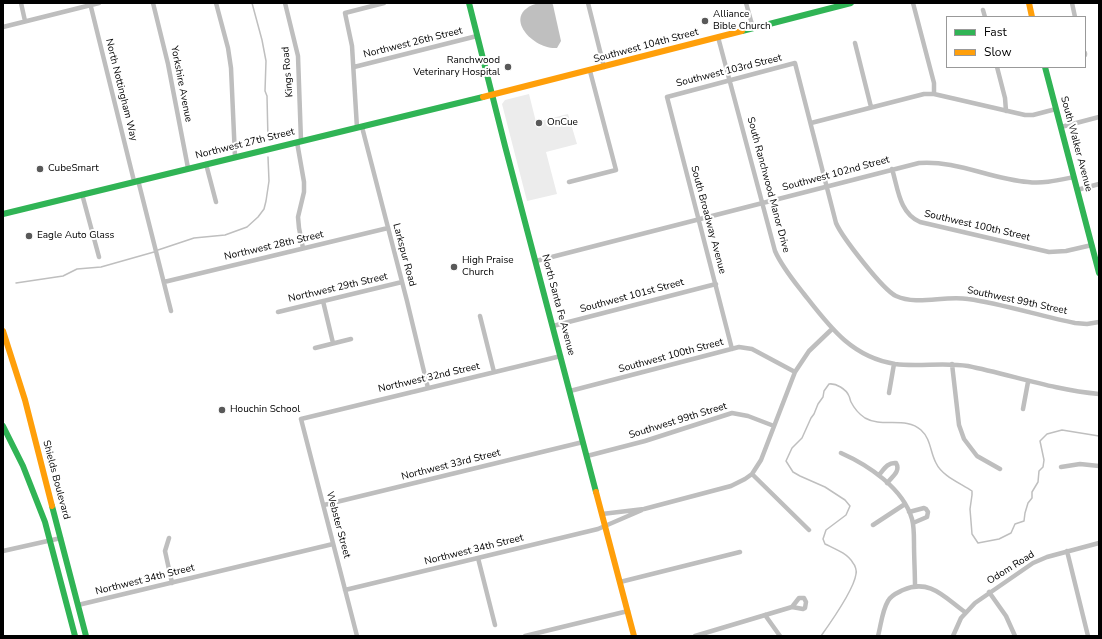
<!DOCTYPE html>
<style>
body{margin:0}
#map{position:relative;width:1102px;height:639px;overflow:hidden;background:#fff;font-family:"Nunito Sans",sans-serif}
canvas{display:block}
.frame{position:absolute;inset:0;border:4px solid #000;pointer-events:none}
.legend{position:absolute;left:946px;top:16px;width:140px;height:52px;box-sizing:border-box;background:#fff;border:1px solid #999;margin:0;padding:5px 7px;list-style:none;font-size:12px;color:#000}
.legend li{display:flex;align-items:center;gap:8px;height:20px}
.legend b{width:20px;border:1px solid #999}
</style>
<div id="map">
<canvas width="1102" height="639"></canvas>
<div class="frame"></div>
<ul class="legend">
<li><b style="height:5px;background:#30b455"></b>Fast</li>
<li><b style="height:5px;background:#ff9f0a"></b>Slow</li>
</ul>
</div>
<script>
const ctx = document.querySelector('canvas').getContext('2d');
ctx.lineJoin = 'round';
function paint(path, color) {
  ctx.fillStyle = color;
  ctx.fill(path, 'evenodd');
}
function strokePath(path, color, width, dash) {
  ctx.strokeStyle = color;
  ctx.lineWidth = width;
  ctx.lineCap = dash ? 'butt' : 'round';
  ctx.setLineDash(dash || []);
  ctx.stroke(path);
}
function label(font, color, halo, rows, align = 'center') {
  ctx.font = font + ' "Nunito Sans",sans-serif';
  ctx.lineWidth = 4;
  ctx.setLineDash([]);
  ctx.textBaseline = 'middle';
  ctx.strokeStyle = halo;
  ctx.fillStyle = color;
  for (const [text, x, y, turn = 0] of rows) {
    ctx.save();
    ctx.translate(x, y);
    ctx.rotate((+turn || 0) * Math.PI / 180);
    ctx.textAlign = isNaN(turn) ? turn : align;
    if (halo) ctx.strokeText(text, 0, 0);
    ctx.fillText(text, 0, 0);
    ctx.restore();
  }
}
paint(new Path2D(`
 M529 94 536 122 568 114 577 144 546 152 557 194 527 201 502 104 505 100Z`), '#ececec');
paint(new Path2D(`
 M539 3H552L553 5 561 41 557 48C532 50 499 13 539 3Z`), '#bfbfbf');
strokePath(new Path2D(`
 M252 3 262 40 266 61 265 91 267 96 268 140
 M158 250 194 238 225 235 247 227 258 217 264 209 266 201 269 181 268 157
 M16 283 63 276 77 269 101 267 154 252
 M821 636C831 622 854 589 856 574 857 571 855 565 853 563 847 553 835 549 825 544L823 539 826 530 846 515 850 506 845 500 825 487 800 476 793 472 786 461 792 448 802 438 811 418 814 414 818 404 823 397 824 391 829 384C836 383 846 389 849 396 850 398 850 400 851 402 854 408 859 414 865 418 882 428 906 416 921 430 931 439 930 452 936 463 942 476 960 483 972 491V495L970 509 972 534 978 543 999 539 1011 533 1015 524 1024 521 1025 513 1028 503 1032 498V492L1038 482 1039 471 1043 467 1044 460 1040 441 1047 434 1062 430 1099 436`), '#bfbfbf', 1.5);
strokePath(new Path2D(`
 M21 3 25 21
 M90 3 134 181
 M153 3 168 64 188 168
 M216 3 228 48 231 68 235 157
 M285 3 298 56 301 141
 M588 3 604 67
 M746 3 753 28
 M913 3 934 83V94
 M1072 3 1075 17
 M983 10 985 17
 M3 27 99 3
 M718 37 775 251C782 267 793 280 804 294 829 326 851 357 895 364 919 367 944 362 968 366 1012 375 1054 390 1099 394
 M855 43 871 107
 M1085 53V55
 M354 67 477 36
 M997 67 1005 98 1006 111
 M811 123 924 94H934L1025 115H1033L1056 109
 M362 127 407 301 428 388
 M1061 127 1099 117
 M357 128 352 46 345 13 384 3
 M297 142 304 182V192L298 217 299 228 303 248
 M206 164 216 202
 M892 169C898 188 899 213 920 222L1049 252 1066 251 1092 245
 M138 180 171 311
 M569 182 616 170 590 71
 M1077 190 1099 184
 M82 194 99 257
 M536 261 919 163C956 160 991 179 1028 182 1043 184 1059 180 1074 177
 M164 282 388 228
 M323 301 333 343
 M278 312 402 282
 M480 316 494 372
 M553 326 716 284
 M315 348 351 339
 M732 349 667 97 795 63 836 223C842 237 883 290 896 296 918 306 944 295 968 299 1004 304 1039 316 1075 323L1087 324 1099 322
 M952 364 959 425 964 439 977 456 1000 469
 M570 391 739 347 752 349 795 372
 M889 393 894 364
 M1023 409 1028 382
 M841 453C868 465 903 488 912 519 914 526 914 535 914 543 914 558 915 572 915 587
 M587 456 645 441 732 413 748 416 774 426
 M1061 467 1080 464 1099 466
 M752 474 809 530
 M879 475C884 469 888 462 896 463 901 471 892 477 887 483
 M324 505 583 442
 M909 512 924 508 926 509 928 512 927 517 913 523
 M602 514 644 509 731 486 745 479 752 474 761 460 795 372 809 351 832 329
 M873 525 905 504
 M169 538 165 551 172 583
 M3 551 61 538
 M1067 551 1088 636
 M478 558 495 625
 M620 582 740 552
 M345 590 598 529 642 510
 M989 592 1006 616 1015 636
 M78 605 333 544
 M765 615 780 636
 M357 636 301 419 561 356
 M525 636 628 611
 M695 636 792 607 803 609 805 608 806 602 804 598H799L792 607
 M878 636C881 625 882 611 888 601 891 595 897 593 903 590 930 578 945 598 965 612
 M953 636 961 618 975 603 1033 563 1047 557 1099 543`), '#bebebe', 4.5);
strokePath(new Path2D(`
 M469 3 505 146 596 492
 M742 31 851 3
 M1045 67 1099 273
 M3 214 483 97
 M3 426 23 466 45 522 75 636
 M52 506 86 636`), '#30b455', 6);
strokePath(new Path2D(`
 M1029 3 1032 17
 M483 97 742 31
 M3 331 25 400 52 506
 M596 492 634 636`), '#ff9f0a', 6);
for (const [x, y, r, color] of [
 [705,21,4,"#595959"],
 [508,67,4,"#595959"],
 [539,123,4,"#595959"],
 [40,169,4,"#595959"],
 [29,236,4,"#595959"],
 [454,267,4,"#595959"],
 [222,410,4,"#595959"]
]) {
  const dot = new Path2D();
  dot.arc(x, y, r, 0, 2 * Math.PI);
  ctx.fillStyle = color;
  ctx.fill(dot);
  strokePath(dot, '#fff', 1.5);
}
label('10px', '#000', '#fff', [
 ["Alliance",713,15],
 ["Bible Church",713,27],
 ["Ranchwood",500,61,"right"],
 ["Veterinary Hospital",500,73,"right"],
 ["OnCue",547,123],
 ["CubeSmart",48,169],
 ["Eagle Auto Glass",37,236],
 ["High Praise",462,261],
 ["Church",462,273],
 ["Houchin School",230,410]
], 'left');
label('10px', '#000', '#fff', [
 ["Northwest 26th Street",413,43,-14],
 ["Southwest 104th Street",646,46,-15],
 ["Southwest 103rd Street",729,71,-14],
 ["Kings Road",288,72,-95],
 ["Yorkshire Avenue",181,84,79],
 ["North Nottingham Way",121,90,76],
 ["Northwest 27th Street",245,144,-14],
 ["South Walker Avenue",1076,144,75],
 ["Southwest 102nd Street",836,174,-15],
 ["South Ranchwood Manor Drive",768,185,75],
 ["South Broadway Avenue",708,220,75],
 ["Southwest 100th Street",977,226,13],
 ["Northwest 28th Street",274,246,-13],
 ["Larkspur Road",404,255,75],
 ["Northwest 29th Street",338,288,-13],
 ["Southwest 101st Street",632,296,-15],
 ["Southwest 99th Street",1017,301,12],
 ["North Santa Fe Avenue",558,305,75],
 ["Southwest 100th Street",671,356,-15],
 ["Northwest 32nd Street",429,378,-13],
 ["Southwest 99th Street",678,421,-17],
 ["Northwest 33rd Street",451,465,-14],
 ["Shields Boulevard",56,480,75],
 ["Webster Street",338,525,75],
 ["Northwest 34th Street",474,550,-14],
 ["Odom Road",1011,568,-32],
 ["Northwest 34th Street",145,580,-14]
]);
</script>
